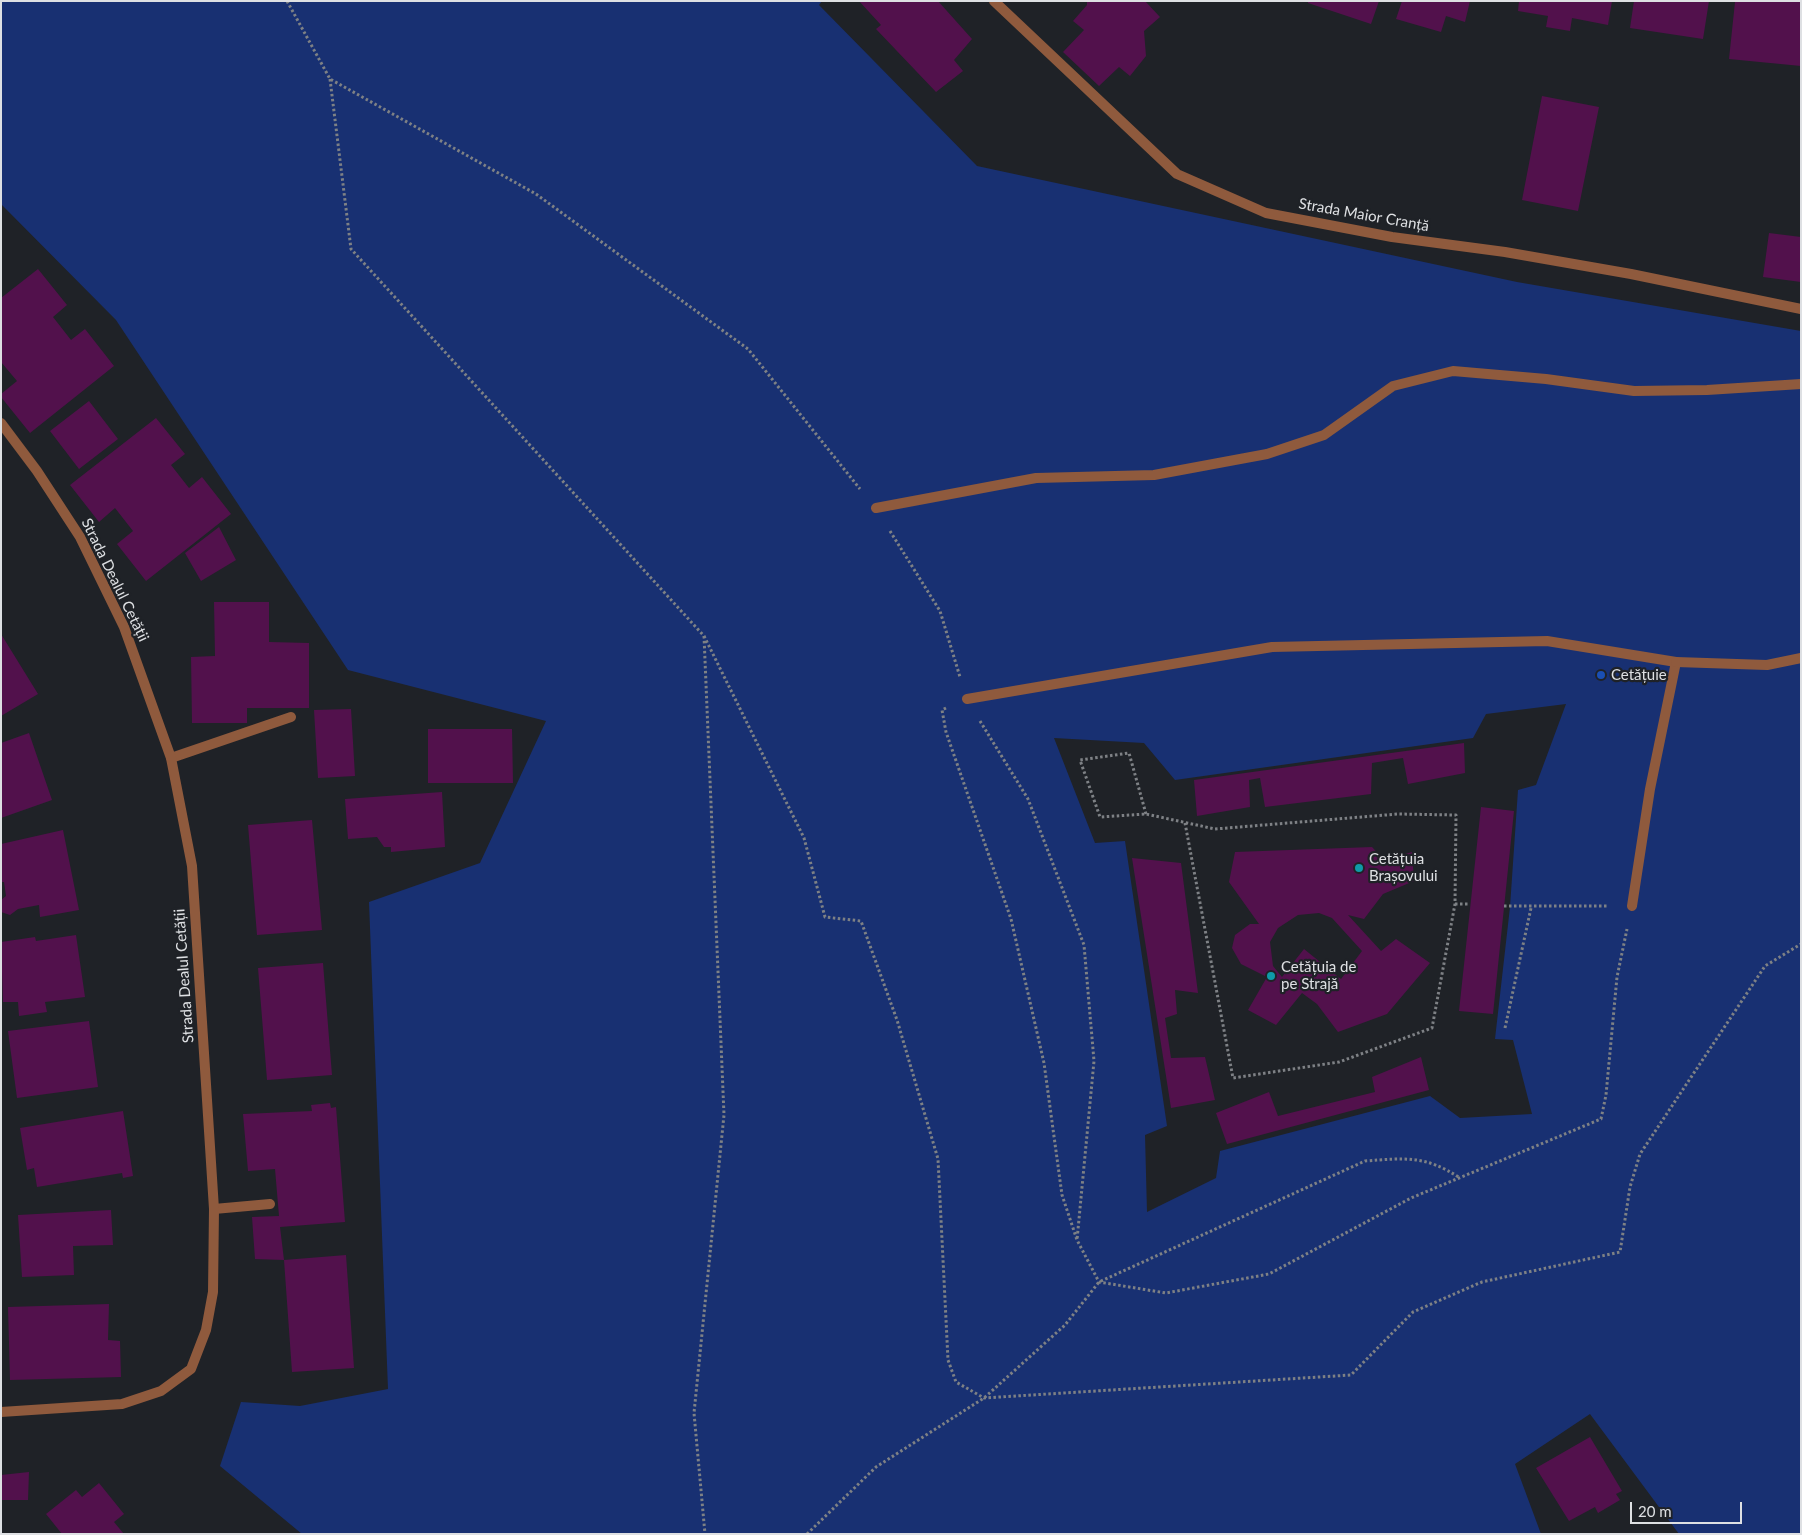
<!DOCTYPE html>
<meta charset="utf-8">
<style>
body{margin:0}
#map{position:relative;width:1802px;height:1535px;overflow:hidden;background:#1f2227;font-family:Lato,sans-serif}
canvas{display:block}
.frame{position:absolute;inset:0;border:2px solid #dee0e3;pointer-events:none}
.scale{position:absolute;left:1630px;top:1502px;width:112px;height:22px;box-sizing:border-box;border:2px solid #dee0e3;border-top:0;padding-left:6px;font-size:15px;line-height:18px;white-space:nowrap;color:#dee0e3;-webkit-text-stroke:4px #1f2227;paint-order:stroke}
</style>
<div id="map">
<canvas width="1802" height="1535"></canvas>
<div class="frame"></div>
<div class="scale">20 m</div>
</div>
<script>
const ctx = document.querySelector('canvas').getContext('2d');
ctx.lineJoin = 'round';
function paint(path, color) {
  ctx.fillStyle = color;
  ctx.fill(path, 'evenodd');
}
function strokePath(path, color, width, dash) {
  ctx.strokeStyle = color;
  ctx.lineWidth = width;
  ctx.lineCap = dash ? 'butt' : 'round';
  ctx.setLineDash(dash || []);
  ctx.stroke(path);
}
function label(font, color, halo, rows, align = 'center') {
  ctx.font = font + ' Lato,sans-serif';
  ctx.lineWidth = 4.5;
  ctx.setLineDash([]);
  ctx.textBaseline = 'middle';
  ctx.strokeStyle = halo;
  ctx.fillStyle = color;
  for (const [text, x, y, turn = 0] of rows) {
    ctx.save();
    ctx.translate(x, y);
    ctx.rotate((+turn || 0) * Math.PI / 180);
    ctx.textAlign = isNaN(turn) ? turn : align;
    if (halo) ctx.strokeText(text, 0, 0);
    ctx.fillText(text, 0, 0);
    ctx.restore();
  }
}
paint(new Path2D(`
 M1 1H822L819 5 977 166 1517 282 1801 331V1534H1679L1590 1414 1515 1464 1541 1534H302L220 1466 241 1402 300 1406 388 1389 369 902 480 863 546 721 348 670 116 320 1 204ZM1566 704 1536 785 1518 790 1510 907 1495 1039 1513 1040 1532 1114 1460 1118 1430 1096 1220 1151 1216 1178 1147 1212 1145 1135 1167 1126 1125 841 1095 843 1054 738 1144 743 1175 780 1473 738 1486 714Z`), '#183072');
paint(new Path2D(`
 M859 1H938L972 39 954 60 963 71 936 92 876 29 881 25Z
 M1087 1H1145L1160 17 1144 31 1146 56 1130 76 1119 67 1099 86 1063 52 1084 30 1073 21 1087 5Z
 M1308 1H1379L1371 24 1308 3Z
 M1402 1H1470L1465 22 1446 16 1441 32 1396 19Z
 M1519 1H1612L1608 25 1572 18 1570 31 1546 27 1548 16 1518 11Z
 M1634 1H1709L1703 39 1630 28Z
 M1740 1H1801V66L1729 59 1735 2Z
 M1542 96 1599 107 1578 211 1522 200Z
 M1769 233 1801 237V282L1763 277Z
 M38 269 67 305 53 317 71 340 85 329 114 366 30 433 1 397V394L17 381 1 362V298Z
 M89 401 118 439 79 469 50 431Z
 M156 418 185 454 171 465 189 488 202 477 231 514 146 581 117 544 133 531 115 508 99 522 70 485Z
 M219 527 236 560 201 581 185 553Z
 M214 602H269V642L309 643V708H247V723H192L191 657 215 656Z
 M1 634 38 694 1 716Z
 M351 709 355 776 318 778 314 710Z
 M428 729H512L513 783H428Z
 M29 733 52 800 1 818V743Z
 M1464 743 1465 773 1408 784 1403 758 1372 763 1371 794 1265 807 1260 778 1249 780 1250 807 1197 816 1194 780Z
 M442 792 445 847 391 852V847H384L377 837 348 839 345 799Z
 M1481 807 1514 811 1493 1014 1459 1011Z
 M312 820 322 930 257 935 248 825Z
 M63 830 79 910 40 917 39 905 18 909 10 915 1 912V900L6 896 4 882H1V844Z
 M1372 847 1384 860 1412 852 1414 881 1383 894 1364 919 1348 915 1381 951 1396 939 1430 963 1387 1014 1338 1032 1317 1004 1302 993 1276 1025 1248 1010 1267 977 1241 964 1232 948 1235 935 1250 924H1259L1229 882 1235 852ZM1319 913 1332 918 1362 951 1341 979 1304 949 1282 977 1273 966 1270 942 1278 928 1298 915Z
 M1132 858 1181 863 1198 993 1175 990 1177 1014 1165 1018 1171 1058 1205 1057 1215 1100 1171 1108Z
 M76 935 85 997 45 1002 47 1012 19 1016 18 1002H3L1 942 35 937 36 941Z
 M323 963 332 1075 267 1080 258 968Z
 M89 1021 98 1087 17 1098 8 1031Z
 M1421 1057 1429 1090 1227 1144 1216 1113 1269 1092 1278 1116 1375 1092 1372 1077Z
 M330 1103 331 1108 336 1107 345 1222 280 1227 284 1260 255 1259 252 1217 279 1216 275 1169 248 1171 243 1114 312 1111 311 1105Z
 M123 1111 133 1176 123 1178 122 1173 37 1187 34 1168 27 1170 20 1128Z
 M111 1210 113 1245 73 1246 74 1275 22 1277 18 1215Z
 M346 1255 354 1368 292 1372 284 1260Z
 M109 1304 108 1340 120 1341 121 1377 10 1380 8 1307Z
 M1590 1437 1622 1491 1616 1494 1620 1500 1598 1513 1595 1507 1569 1521 1536 1468Z
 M29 1472 28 1500H1V1475Z
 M99 1483 124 1514 114 1522 124 1534H62L46 1514 76 1490 82 1497Z`), '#52114c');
strokePath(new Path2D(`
 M287 1 330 79 536 194 748 349 860 489
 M330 79 351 249 704 636 724 1115 694 1413 705 1534
 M890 531 940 611 960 677
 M704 636 804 838 825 917 861 921 897 1020 938 1159 948 1360 956 1382 984 1398 1351 1375 1413 1312 1482 1282 1620 1252 1630 1187 1640 1154 1765 966 1801 944
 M946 708 942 710 946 732 1011 919 1044 1063 1062 1195 1077 1240 1099 1282 1166 1293 1269 1274 1411 1198 1601 1119 1606 1095 1617 977 1627 929
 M980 721 1028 799 1084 945 1094 1061 1077 1240
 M1146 814 1129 753 1080 760 1100 817 1146 814 1215 829 1398 814 1456 815 1455 904 1432 1028 1339 1062 1233 1078 1185 823
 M1455 904H1470
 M1504 906H1607
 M1505 1028 1531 908
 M807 1534 876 1467 984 1398 1065 1325 1099 1282 1365 1161C1405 1158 1425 1155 1460 1178`), '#7e8185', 3, [2.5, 2.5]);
strokePath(new Path2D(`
 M876 508 1036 478 1154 475 1267 454 1324 435 1393 386 1453 371 1546 379 1634 391 1707 390 1801 384
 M967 699 1272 647 1547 641 1676 662 1650 789 1632 906
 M171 758 291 717
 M214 1209 270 1204`), '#8f5a3d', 10);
strokePath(new Path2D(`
 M994 1 1177 174 1266 213 1392 237 1505 252 1631 274 1801 309
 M1 423 37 471 80 537 124 627 171 758 192 866 214 1209 213 1292 206 1330 191 1369 161 1391 122 1404 1 1412
 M1676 662 1767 665 1801 658`), '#8f5a3d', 10);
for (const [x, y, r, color] of [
 [1601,675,5,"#1a4fb4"],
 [1359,868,5,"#0f9aa8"],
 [1271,976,5,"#0f9aa8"]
]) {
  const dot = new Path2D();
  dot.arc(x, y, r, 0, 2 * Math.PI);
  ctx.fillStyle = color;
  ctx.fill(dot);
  strokePath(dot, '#1f2227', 2);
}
label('15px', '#dee0e3', '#1f2227', [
 ["Strada Maior Cranță",1364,215,10],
 ["Strada Dealul Cetății",115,580,64],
 ["Strada Dealul Cetății",184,976,-94]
]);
label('15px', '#dee0e3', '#1f2227', [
 ["Cetățuie",1611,675],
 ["Cetățuia",1369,859],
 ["Brașovului",1369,876],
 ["Cetățuia de",1281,967],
 ["pe Strajă",1281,984]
], 'left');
</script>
